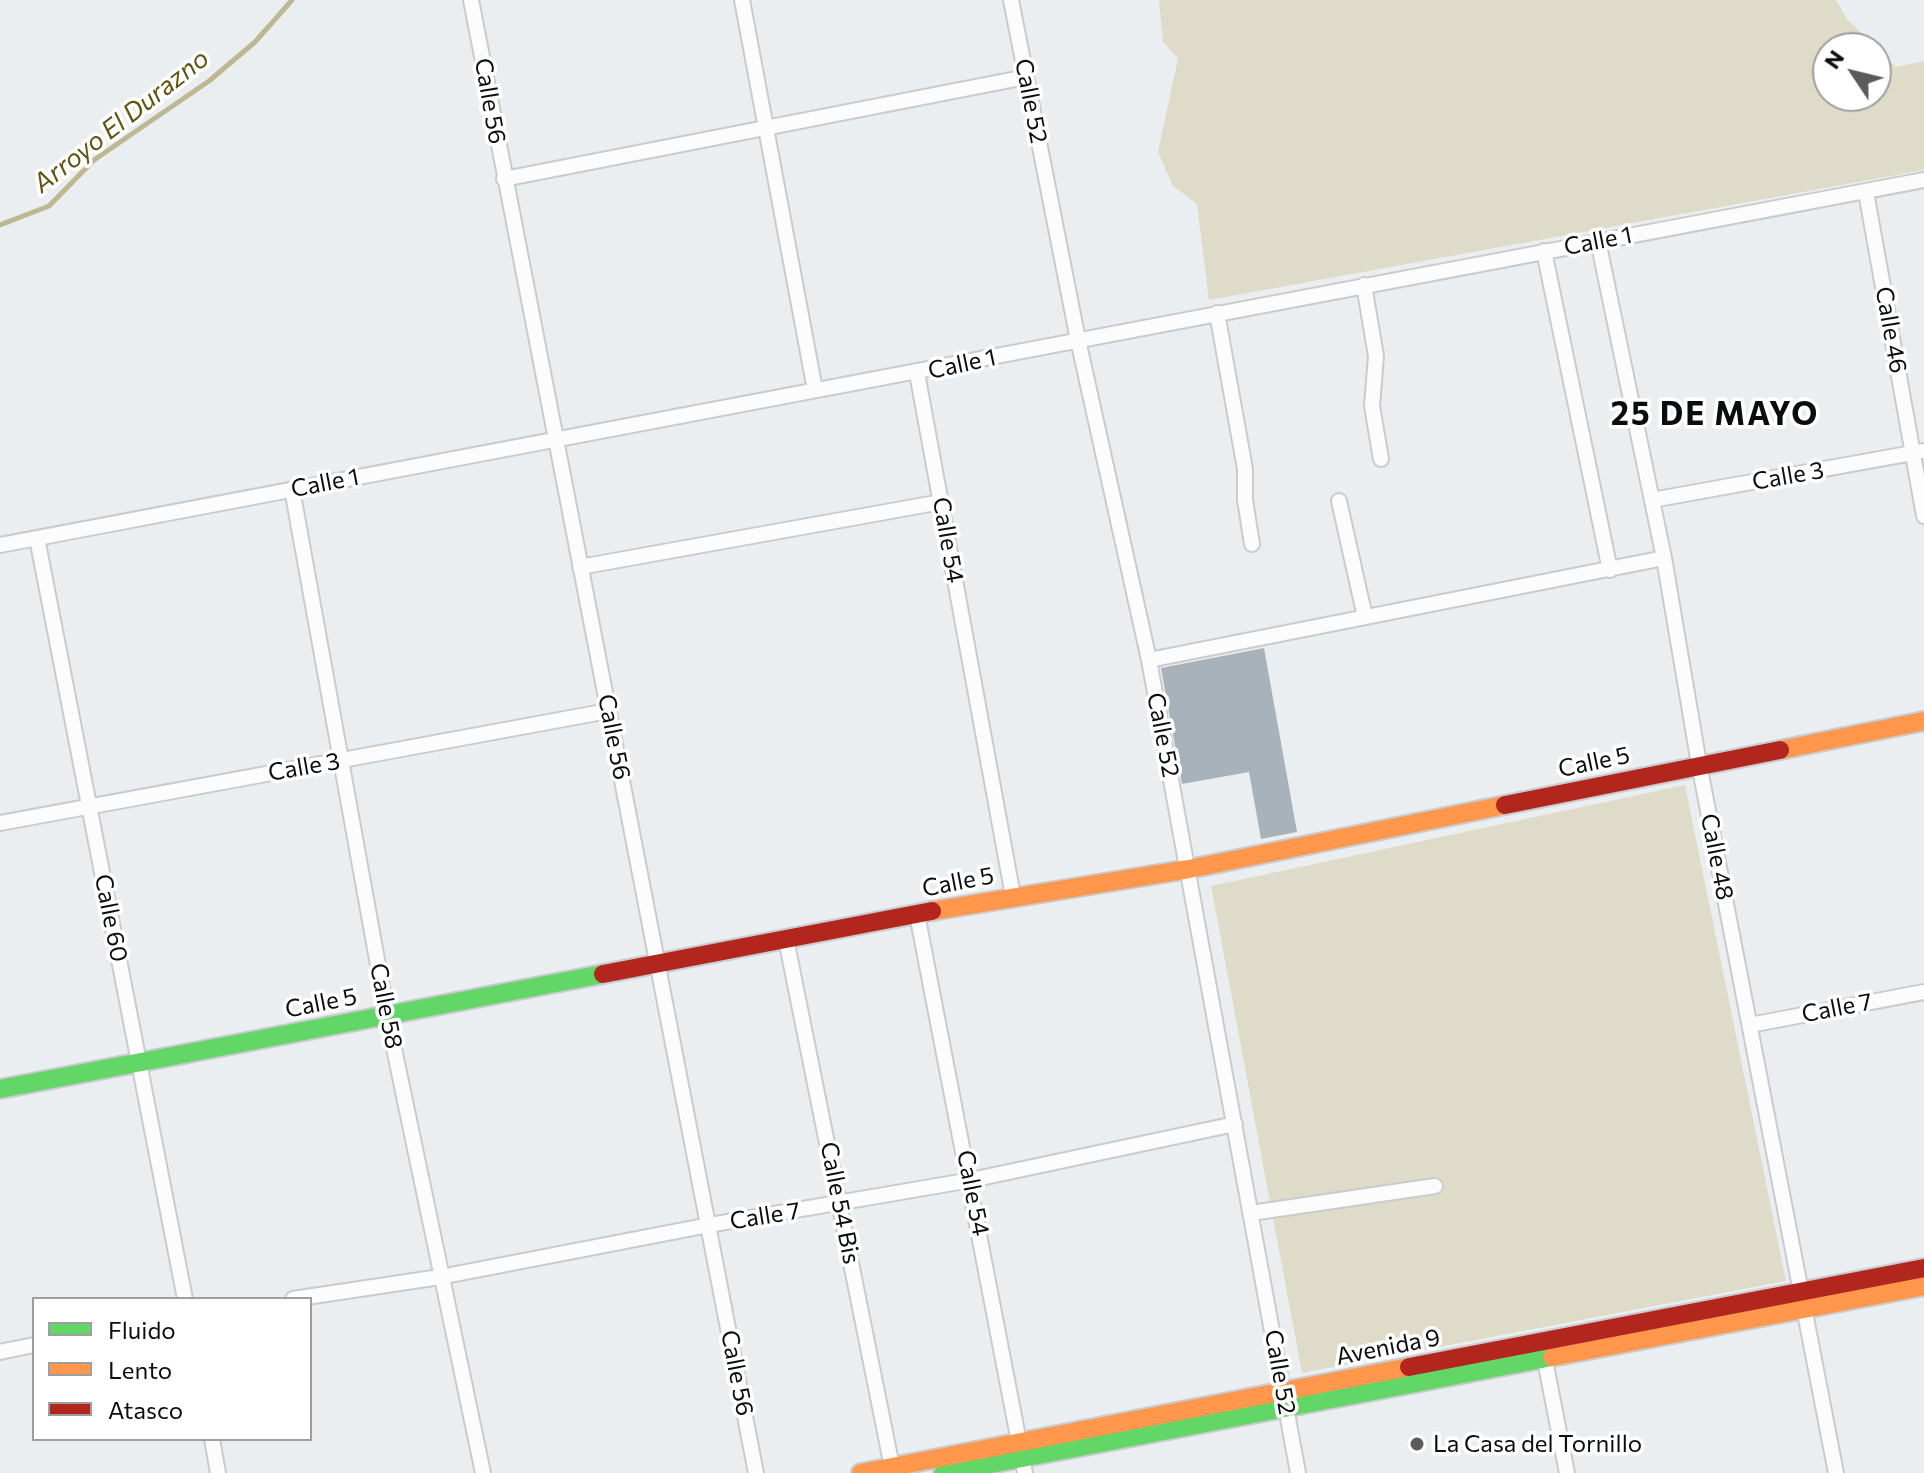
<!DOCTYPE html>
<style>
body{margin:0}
#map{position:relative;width:1924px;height:1473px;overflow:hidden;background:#ebeef0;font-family:Commissioner,sans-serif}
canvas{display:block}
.legend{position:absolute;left:32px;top:1297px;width:280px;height:144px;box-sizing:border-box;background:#fff;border:2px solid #9d9e9f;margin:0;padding:10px 14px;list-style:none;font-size:24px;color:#0b0c0e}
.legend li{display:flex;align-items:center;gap:16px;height:40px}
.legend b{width:40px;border:2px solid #9d9e9f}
.north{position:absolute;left:1812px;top:32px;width:80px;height:80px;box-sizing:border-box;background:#fff;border:2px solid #9d9e9f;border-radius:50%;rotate:305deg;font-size:22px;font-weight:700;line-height:32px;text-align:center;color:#0b0c0e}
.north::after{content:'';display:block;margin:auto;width:28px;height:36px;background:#595b5d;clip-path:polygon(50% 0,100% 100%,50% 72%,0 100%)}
</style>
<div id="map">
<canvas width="1924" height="1473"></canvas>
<ul class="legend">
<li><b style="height:10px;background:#63d668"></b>Fluido</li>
<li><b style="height:10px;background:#ff974d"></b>Lento</li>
<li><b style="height:10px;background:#b3261e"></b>Atasco</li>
</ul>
<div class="north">N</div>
</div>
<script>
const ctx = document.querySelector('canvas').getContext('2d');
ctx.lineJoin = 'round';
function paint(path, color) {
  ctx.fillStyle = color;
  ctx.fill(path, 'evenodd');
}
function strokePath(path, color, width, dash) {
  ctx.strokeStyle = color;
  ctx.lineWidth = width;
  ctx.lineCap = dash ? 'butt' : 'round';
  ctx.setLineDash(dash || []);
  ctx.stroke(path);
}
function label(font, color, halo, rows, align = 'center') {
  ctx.font = font + ' Commissioner,sans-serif';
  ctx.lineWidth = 7;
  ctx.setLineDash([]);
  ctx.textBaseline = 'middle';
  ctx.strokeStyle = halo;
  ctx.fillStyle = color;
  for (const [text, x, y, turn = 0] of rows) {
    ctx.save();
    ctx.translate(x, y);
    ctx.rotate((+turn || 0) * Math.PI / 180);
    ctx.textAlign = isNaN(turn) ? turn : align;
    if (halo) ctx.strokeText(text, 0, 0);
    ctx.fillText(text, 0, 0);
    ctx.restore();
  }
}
paint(new Path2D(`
 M1159 0H1836L1847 19 1896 67 1924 61V170L1209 300 1197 204 1173 186 1158 152 1178 58 1163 42ZM1828 48H1876V96H1828Z
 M1685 785 1786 1281 1302 1373 1211 886Z`), '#dedcc8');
strokePath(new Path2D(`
 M0 225 49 206 94 160 209 81 255 42 292 0`), '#beb892', 5);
paint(new Path2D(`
 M1264 648 1297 832 1261 839 1249 772 1182 784 1161 668Z`), '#a8b2ba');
const street = new Path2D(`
 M471 0 756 1473
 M742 0 815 390
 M1011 0 1078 340 1149 660 1298 1473
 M504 179 1026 77
 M1866 192 1924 516
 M1598 241 1664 558 1699 764 1836 1473
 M1544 251 1610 570
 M1364 285 1376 356 1372 406 1381 459
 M1217 313 1245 469V500L1252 544
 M917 373 1013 896
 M292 489 387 1015 483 1473
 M1652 500 1924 451
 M1339 501 1365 617
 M37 538 185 1299
 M0 545 1924 180
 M580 567 941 502
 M1149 660 1664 558
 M0 823 608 711
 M917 914 1025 1473
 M786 939 892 1467
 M1750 1025 1924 992
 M1251 1213 1435 1186
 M293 1299 440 1277 709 1225 971 1180 1235 1124
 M1543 1350 1567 1473
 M0 1352 34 1345
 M212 1439 218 1473`);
const fast = new Path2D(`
 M0 1089 603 974
 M943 1473 1552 1357`);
const slow = new Path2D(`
 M1780 750 1924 721
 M932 911 1189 869 1505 805
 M1552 1357 1924 1286
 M861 1473 1409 1367`);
const jam = new Path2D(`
 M1505 805 1780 750
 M603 974 932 911
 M1409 1367 1924 1268`);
strokePath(street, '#c9cbcd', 18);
strokePath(fast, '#c9cbcd', 22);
strokePath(slow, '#c9cbcd', 22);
strokePath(jam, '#c9cbcd', 22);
strokePath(street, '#fcfcfd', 14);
strokePath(fast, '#63d668', 18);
strokePath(slow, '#ff974d', 18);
strokePath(jam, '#b3261e', 18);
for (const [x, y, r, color] of [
 [1417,1444,8,"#595b5d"]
]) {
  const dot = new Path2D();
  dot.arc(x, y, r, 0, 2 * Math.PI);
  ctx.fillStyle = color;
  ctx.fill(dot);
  strokePath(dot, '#fff', 3);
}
label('24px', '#0b0c0e', '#fff', [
 ["Calle 56",490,101,80],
 ["Calle 52",1031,101,79],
 ["Calle 1",1598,241,-11],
 ["Calle 46",1891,330,80],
 ["Calle 1",962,364,-12],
 ["Calle 3",1788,476,-10],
 ["Calle 1",325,483,-11],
 ["Calle 54",948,540,80],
 ["Calle 52",1163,735,79],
 ["Calle 56",614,737,79],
 ["Calle 5",1594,762,-12],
 ["Calle 3",304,767,-10],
 ["Calle 48",1717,857,79],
 ["Calle 5",958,882,-11],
 ["Calle 60",111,918,79],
 ["Calle 5",321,1003,-11],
 ["Calle 58",386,1006,79],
 ["Calle 7",1837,1008,-11],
 ["Calle 54",973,1193,79],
 ["Calle 54 Bis",840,1203,79],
 ["Calle 7",765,1216,-9],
 ["Avenida 9",1388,1347,-11],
 ["Calle 52",1280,1372,80],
 ["Calle 56",737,1373,79]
]);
label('24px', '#0b0c0e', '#fff', [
 ["La Casa del Tornillo",1433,1444]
], 'left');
label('italic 26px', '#5e540f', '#fff', [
 ["Arroyo El Durazno",121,121,-38]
]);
ctx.letterSpacing = '2px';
label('bold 32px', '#0b0c0e', '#fff', [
 ["25 DE MAYO",1715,414]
]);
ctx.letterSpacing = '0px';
</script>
